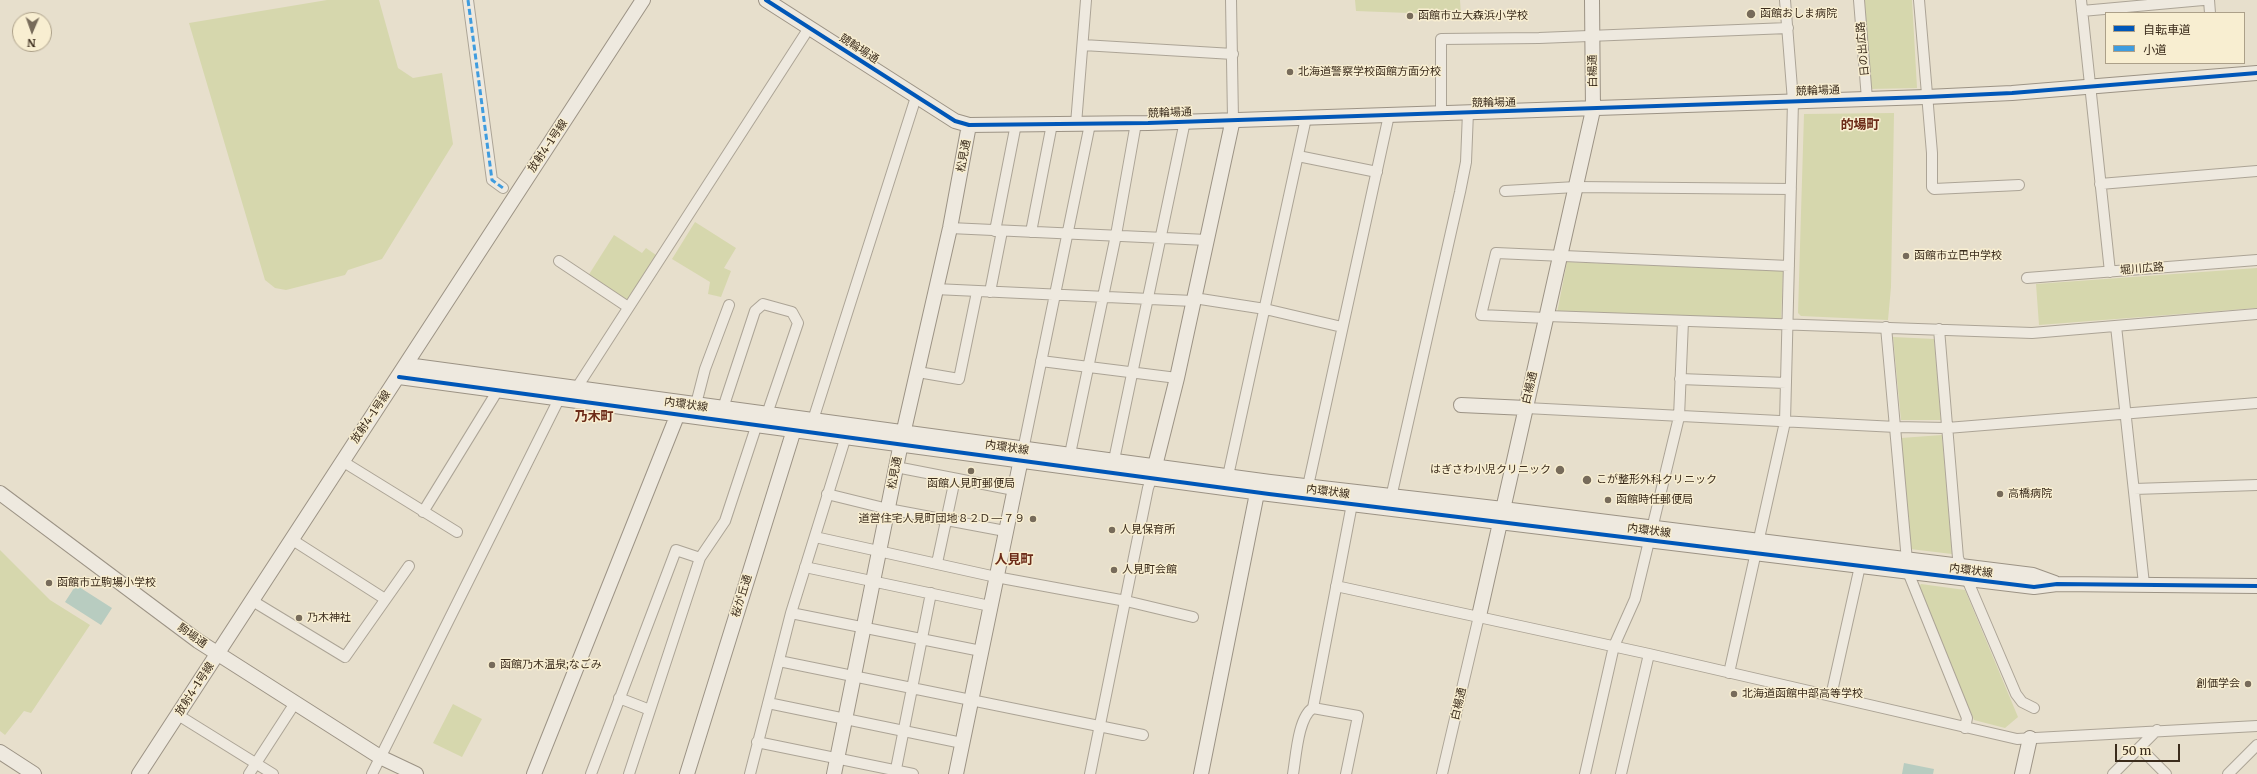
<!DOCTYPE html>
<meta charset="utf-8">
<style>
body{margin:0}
#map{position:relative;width:2257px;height:774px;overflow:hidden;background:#e7dfcc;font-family:Merriweather,"Noto Sans JP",serif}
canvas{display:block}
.legend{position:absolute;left:2105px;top:12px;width:140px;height:52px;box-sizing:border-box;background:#f8eed1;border:1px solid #aca089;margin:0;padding:5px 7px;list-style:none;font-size:12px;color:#3b2c1c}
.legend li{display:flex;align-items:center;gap:8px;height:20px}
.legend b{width:20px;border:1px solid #aca089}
.north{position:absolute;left:12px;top:12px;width:40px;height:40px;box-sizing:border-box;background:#f8eed1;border:1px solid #aca089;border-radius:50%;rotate:182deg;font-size:11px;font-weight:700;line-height:16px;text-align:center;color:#3b2c1c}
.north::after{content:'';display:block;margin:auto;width:14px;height:18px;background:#776b5a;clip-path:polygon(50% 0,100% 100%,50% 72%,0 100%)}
.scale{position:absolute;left:2115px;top:744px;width:65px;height:18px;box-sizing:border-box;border:2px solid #3b2c1c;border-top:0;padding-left:5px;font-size:12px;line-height:14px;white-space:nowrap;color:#3b2c1c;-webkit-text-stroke:3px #f8eed1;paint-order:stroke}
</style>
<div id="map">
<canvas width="2257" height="774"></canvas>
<ul class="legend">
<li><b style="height:5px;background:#0057b8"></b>自転車道</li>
<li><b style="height:5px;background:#3f9cdf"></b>小道</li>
</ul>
<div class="north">N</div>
<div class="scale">50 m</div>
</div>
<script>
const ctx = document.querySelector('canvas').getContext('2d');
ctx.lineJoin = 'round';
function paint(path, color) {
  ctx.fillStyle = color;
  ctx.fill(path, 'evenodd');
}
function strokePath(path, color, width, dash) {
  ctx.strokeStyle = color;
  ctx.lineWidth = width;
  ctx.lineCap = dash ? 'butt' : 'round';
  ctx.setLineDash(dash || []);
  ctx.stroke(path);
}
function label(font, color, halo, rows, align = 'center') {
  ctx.font = font + ' Merriweather,"Noto Sans JP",serif';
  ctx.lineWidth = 3;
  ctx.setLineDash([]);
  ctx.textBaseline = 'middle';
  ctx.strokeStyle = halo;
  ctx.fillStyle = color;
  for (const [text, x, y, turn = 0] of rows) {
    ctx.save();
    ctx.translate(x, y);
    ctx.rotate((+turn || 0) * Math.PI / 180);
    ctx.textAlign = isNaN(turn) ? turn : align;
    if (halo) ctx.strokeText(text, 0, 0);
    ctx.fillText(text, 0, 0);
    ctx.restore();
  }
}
paint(new Path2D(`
 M327 0H379L398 68 413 78 442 73 453 144 382 259 348 270 345 275 286 290 275 288 265 280 189 23Z
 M1355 0H1460L1461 15 1356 11Z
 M1864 0H1912L1917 88 1869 89Z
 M1894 113 1891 287 1888 320 1801 316 1798 313 1804 114Z
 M695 222 736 248 724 268 731 271 721 297 708 294 710 282 672 259Z
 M614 235 642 253 646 248 656 255 627 301 588 276Z
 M1567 262 1783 271 1781 321 1557 313Z
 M2257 268V308L2039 325 2036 284Z
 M1893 337 1934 339 1941 420H1901Z
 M1942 435 1952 554 1910 549 1901 438Z
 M0 550 50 600 90 625 31 713 24 711 5 735 0 731Z
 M1921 584 1965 590 2018 717 2005 728 1974 720 1918 588Z
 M453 704 482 719 462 757 433 743Z`), '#d6d7ad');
paint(new Path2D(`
 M76 585 112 608 101 625 65 602Z
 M1904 763 1934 769 1933 774H1902Z`), '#b8ccc0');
const street = new Path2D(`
 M468 0 492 180 503 188
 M1231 0 1233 119
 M1859 0 1867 99
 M1919 0 1932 153V187L1934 189 2019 185
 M2081 0 2110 272
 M2209 0 2210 13
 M2082 11 2203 0
 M1083 45 1233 54
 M1441 113V39L1539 38 1788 28
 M1076 124 1086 0
 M1298 156 1377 172
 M2100 184 2257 171
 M1505 191 1576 187 1791 189
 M950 228 1207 240
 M995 231 1016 124
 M1031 232 1052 124
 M559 261 628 307
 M2027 278 2257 260
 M935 289 1193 301
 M990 292 1002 231
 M1194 298 1265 309 1342 327
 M1547 316 2032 333 2257 314
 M1546 318 1481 315 1496 253 1789 266
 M2116 326 2144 584
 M1886 327 1908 572 1967 718 1965 728
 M1939 329 1958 558 2016 694 2022 702 2034 708
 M1041 361 1177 378
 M918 372 959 379 977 292
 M1680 379 1786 383
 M574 392 809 28
 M696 404 705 369 729 305
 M723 408 755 311 763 304 792 312 798 323 767 414
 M1526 408 1896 427 1947 428 2257 403
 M813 420 916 97
 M1070 454 1116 235 1136 123
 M1022 455 1090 124
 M1114 460 1185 121
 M342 461 457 532
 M896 467 1014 490
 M1228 476 1306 118
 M1308 486 1389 115
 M2134 489 2257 485
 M827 494 888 509 1005 531
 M1390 502 1460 192 1466 162 1468 112
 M423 512 498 390
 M815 537 996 577 1126 601 1193 617
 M291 539 385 599
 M937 563 955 479
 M805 567 990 606
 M1336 586 1649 654 2017 739 2257 726
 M251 600 345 657 409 566
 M791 613 981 651
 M779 661 1143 735
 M1729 673 1785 422 1793 101 1785 0
 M1831 696 1860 566
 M619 698 650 710
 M768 703 962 743
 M1313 708 1358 716 1346 774
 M178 715 273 774
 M757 742 913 774
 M2140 748 2166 774
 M249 774 295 703
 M372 774 560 397
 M591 774 676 550 700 558
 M629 774 700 558 725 521 757 424
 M750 774 791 613 846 436
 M895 774 931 593
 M1090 774 1148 488 1152 477
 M1293 774C1296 757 1298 717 1313 708L1352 504
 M1442 774 1479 616
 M1585 774 1614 646 1635 599 1679 417 1683 321
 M1621 774 1649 654
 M2113 774 2157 730
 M2228 774 2257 745`);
const secondary = new Path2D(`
 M766 0 955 121 969 125 1148 123 1926 97 2012 93 2257 73
 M407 365 1270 482 1503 509 2033 575 2055 583
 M399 377 1269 494 2034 587 2057 584 2257 586
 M1461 405 1526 408
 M1153 474 1177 378 1233 119
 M0 493 198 641 380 757 416 774
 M1479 616 1593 110 1592 0
 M0 752 34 774
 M139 774 643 0
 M534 774 675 421 678 404
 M687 774 797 420
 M834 774 901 443 950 228 969 125
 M956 774 1021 459
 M1201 774 1259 483
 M2022 774 2030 738`);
strokePath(street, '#aca496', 12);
strokePath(secondary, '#9c9385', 16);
strokePath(street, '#eee9df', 10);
strokePath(secondary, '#eee9df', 14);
strokePath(new Path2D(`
 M468 0 492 180 503 188`), '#3f9cdf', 3, [6, 3]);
strokePath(new Path2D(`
 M766 0 955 121 969 125 1148 123 1926 97 2012 93 2257 73
 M399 377 1269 494 2034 587 2057 584 2257 586`), '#0057b8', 4);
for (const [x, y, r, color] of [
 [1751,14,5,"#776b5a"],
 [1410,16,4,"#776b5a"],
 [1290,72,4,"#776b5a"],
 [1906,256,4,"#776b5a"],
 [1560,470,5,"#776b5a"],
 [971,471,4,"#776b5a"],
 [1587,480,5,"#776b5a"],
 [2000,494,4,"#776b5a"],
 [1608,500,4,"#776b5a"],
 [1033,519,4,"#776b5a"],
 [1112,530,4,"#776b5a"],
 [1114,570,4,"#776b5a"],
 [49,583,4,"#776b5a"],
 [299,618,4,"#776b5a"],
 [492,665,4,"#776b5a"],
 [2248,684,4,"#776b5a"],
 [1734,694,4,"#776b5a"]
]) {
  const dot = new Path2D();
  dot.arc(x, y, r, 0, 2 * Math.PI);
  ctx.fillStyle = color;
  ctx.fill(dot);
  strokePath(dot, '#f8eed1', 1.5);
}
label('11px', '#3b2c1c', '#f8eed1', [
 ["函館おしま病院",1760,14],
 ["函館市立大森浜小学校",1418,16],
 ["北海道警察学校函館方面分校",1298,72],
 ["函館市立巴中学校",1914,256],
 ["はぎさわ小児クリニック",1551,470,"right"],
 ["こが整形外科クリニック",1596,480],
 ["函館人見町郵便局",971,484,"center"],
 ["高橋病院",2008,494],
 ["函館時任郵便局",1616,500],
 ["道営住宅人見町団地８２Ｄ―７９",1025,519,"right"],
 ["人見保育所",1120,530],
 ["人見町会館",1122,570],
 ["函館市立駒場小学校",57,583],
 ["乃木神社",307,618],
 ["函館乃木温泉;なごみ",500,665],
 ["創価学会",2240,684,"right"],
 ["北海道函館中部高等学校",1742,694]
], 'left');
label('11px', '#3b2c1c', '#f8eed1', [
 ["競輪場通",859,49,33],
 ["日の出広路",1863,49,-95],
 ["白楊通",1593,71,-91],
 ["競輪場通",1818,91,-2],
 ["競輪場通",1494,103,-1],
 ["競輪場通",1170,113,-2],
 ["放射4-1号線",548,146,-56],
 ["松見通",964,156,-79],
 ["堀川広路",2142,269,-5],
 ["白楊通",1530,388,-77],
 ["内環状線",686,405,8],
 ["放射4-1号線",371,417,-56],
 ["内環状線",1007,448,8],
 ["松見通",895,473,-79],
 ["内環状線",1328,492,7],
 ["内環状線",1649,531,7],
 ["内環状線",1971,571,7],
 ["桜が丘通",742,596,-73],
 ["駒場通",192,636,35],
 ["放射4-1号線",195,689,-57],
 ["白楊通",1459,704,-77]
]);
label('bold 13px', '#6c2b18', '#f8eed1', [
 ["的場町",1860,125],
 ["乃木町",594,417],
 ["人見町",1014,560]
]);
</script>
